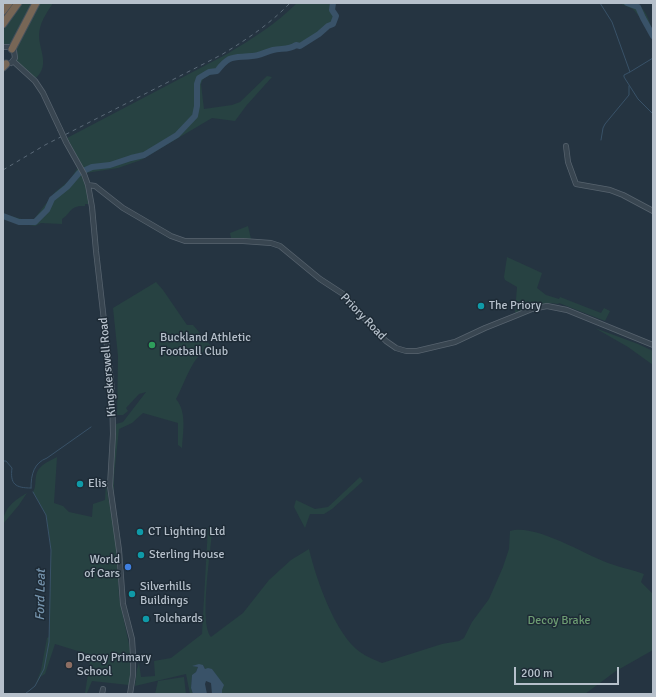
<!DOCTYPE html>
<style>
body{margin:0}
#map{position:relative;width:656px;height:697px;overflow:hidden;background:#253441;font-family:Signika,sans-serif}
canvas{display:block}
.frame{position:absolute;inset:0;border:4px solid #b6c0cb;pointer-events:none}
.scale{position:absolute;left:514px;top:667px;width:105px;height:18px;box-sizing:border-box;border:2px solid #b6c0cb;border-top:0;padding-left:5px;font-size:12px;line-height:14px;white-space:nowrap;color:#b6c0cb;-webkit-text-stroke:3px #1e2b36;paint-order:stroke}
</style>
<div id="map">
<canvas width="656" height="697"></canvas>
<div class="frame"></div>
<div class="scale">200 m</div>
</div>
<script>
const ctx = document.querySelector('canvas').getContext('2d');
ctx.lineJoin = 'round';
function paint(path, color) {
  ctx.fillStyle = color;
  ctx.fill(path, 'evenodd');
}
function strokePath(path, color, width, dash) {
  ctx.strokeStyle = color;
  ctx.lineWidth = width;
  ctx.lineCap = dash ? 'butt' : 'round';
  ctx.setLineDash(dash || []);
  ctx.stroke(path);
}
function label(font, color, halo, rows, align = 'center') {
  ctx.font = font + ' Signika,sans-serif';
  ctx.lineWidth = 3;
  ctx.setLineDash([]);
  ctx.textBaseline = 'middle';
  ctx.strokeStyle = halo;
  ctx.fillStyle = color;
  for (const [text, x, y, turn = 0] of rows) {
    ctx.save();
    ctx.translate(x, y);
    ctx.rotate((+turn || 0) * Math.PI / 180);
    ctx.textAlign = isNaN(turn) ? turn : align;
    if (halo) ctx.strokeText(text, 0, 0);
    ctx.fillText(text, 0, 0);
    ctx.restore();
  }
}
paint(new Path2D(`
 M22 3H34L11 46H3V31Z
 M39 3H53C48 11 42 19 40 28 35 47 53 63 35 79L16 62 15 50Z
 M297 3H335L334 6 337 16 333 24 328 26 319 34 300 46 296 45 292 47 273 50 252 56 233 57 222 65 217 71 203 79 201 84 204 109 232 105 240 102 267 76 272 77 246 106 235 121 212 118 141 160 118 168 86 173 67 138 227 54C252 39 276 24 297 3Z
 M619 3H637C647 11 653 27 653 40L642 20 633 9Z
 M78 167 86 183 89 204H85V206C70 205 72 212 62 219V224L41 223 35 226 16 223 3 218V214L29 221 34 219 55 192 70 180Z
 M248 226 251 239 231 238 230 233Z
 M507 257 542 273 537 288 546 295 559 299 560 297 601 313 604 308 610 311 605 321 559 303 558 304C545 301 528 309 515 313L517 287 505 280 504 277Z
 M156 282 163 290 187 325H193L211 346C191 357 187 379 176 399 187 412 183 432 182 448L178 445V423L143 413 132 423 119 429 114 476V496L112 477 116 424 123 422 146 392 139 394 126 408 128 411 123 415H117L118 356 113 308Z
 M595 328 638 344 653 351V365L628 347Z
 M57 457 54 503 63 506 69 512 92 517 93 504 105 500 106 484 117 547 119 597 131 654V670L129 685 92 681 87 693H85L91 655 55 644 45 674 40 677 35 686 41 670 47 638 49 637 51 550 46 515 33 492C36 487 35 482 36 476 38 465 48 462 57 457Z
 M360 477 363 481 332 509 324 514H310L305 528 294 507 296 500 315 509 328 507Z
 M27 493 19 505 3 524C3 508 15 500 27 493Z
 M208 527 212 530C211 551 199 623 211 637L243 613 269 580 291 560 309 549C316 579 335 634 360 652 367 657 375 660 382 663L442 644 459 641 464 638 472 622 489 599 503 567 509 549 510 531C535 523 587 556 611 564 622 568 633 570 644 574L641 582 653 594V650L616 671 585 694H222L217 677 212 669H205L203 665 194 666 198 667 196 672 192 675 191 688 193 694H190L186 674 135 686 137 669 139 663 141 677 155 676 154 661 171 658 202 634Z
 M184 677 186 694H155L158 681Z`), '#274242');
paint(new Path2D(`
 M199 664 203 665 205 669 208 668 212 669 224 685 222 690V694H212L211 683 206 681 205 684 207 694H193L191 688 192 675 196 672 198 667 192 666Z`), '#395268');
strokePath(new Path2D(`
 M600 3 612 22 630 72 624 75V77L638 99 653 114
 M630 72 653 58
 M601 140 603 128 605 124 629 95V86
 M3 461H6L12 468C10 484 15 488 31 488
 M31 488C31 474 34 463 47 458L91 427
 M25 694 35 686 44 669 49 642 51 550 46 515 33 492`), '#395268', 1);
strokePath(new Path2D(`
 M627 3 638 7 643 18 653 36
 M3 216 19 222H35L47 210 52 199 67 187 79 173 92 167 110 165 131 158 144 155 177 135 195 116 197 106V84L199 78 209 72 217 71C230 54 233 58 252 56 259 56 265 52 273 50 281 48 289 50 296 45L300 46 319 34 328 26 333 24 336 16 332 10 333 3`), '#395268', 6);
const minor = new Path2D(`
 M3 47H10L14 51 15 58 11 63
 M13 61 35 81 43 93 60 129
 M66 142 84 174 88 185 92 207 96 251 112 390 113 434 110 486 119 550 123 604 132 639 133 655V675L130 694
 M566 146 568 162 576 184 610 190 623 195 653 211
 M88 185 95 186 123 208 171 236 185 241H243L271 243 280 246 320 279 343 294 374 329 386 341 396 348 406 351H417L455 342 485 328 515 316 532 309 547 306 567 310 653 345
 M102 694 103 689`);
const highway = new Path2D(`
 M3 11 9 3
 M3 24 18 3
 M12 49 36 3
 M3 67 6 64`);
strokePath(minor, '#57636e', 6);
strokePath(highway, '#44505b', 9);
strokePath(minor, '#394651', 4.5);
strokePath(highway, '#776656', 7);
strokePath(new Path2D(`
 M3 170 45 145 221 55C246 40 270 24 290 3`), '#5b6a78', 1, [4, 4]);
const minorBridge = new Path2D(`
 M60 129 66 142`);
strokePath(minorBridge, '#57636e', 6, []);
strokePath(minorBridge, '#394651', 4.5);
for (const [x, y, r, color] of [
 [481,306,4,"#0f9aa8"],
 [152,345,4,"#2e9e5b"],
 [80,484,4,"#0f9aa8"],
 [140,532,4,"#0f9aa8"],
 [141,555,4,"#0f9aa8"],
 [128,567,4,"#3f7fe0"],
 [132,594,4,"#0f9aa8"],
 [146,619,4,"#0f9aa8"],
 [69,665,4,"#8d6e63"]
]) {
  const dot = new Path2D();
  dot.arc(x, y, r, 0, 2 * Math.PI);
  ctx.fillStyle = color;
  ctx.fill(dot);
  strokePath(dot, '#1e2b36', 1.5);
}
label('12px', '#b6c0cb', '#1e2b36', [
 ["The Priory",489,306],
 ["Buckland Athletic",160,338],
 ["Football Club",160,352],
 ["Elis",88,484],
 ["CT Lighting Ltd",148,532],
 ["Sterling House",149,555],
 ["World",120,560,"right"],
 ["of Cars",120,574,"right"],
 ["Silverhills",140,587],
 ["Buildings",140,601],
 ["Tolchards",154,619],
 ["Decoy Primary",77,658],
 ["School",77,672]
], 'left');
label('12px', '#b6c0cb', '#1e2b36', [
 ["Priory Road",363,317,46],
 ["Kingskerswell Road",108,367,-95]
]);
label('12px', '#6d9c72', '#1e2b36', [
 ["Decoy Brake",559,621]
]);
label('italic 13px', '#7695ae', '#1e2b36', [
 ["Ford Leat",41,595,-89]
]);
</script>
